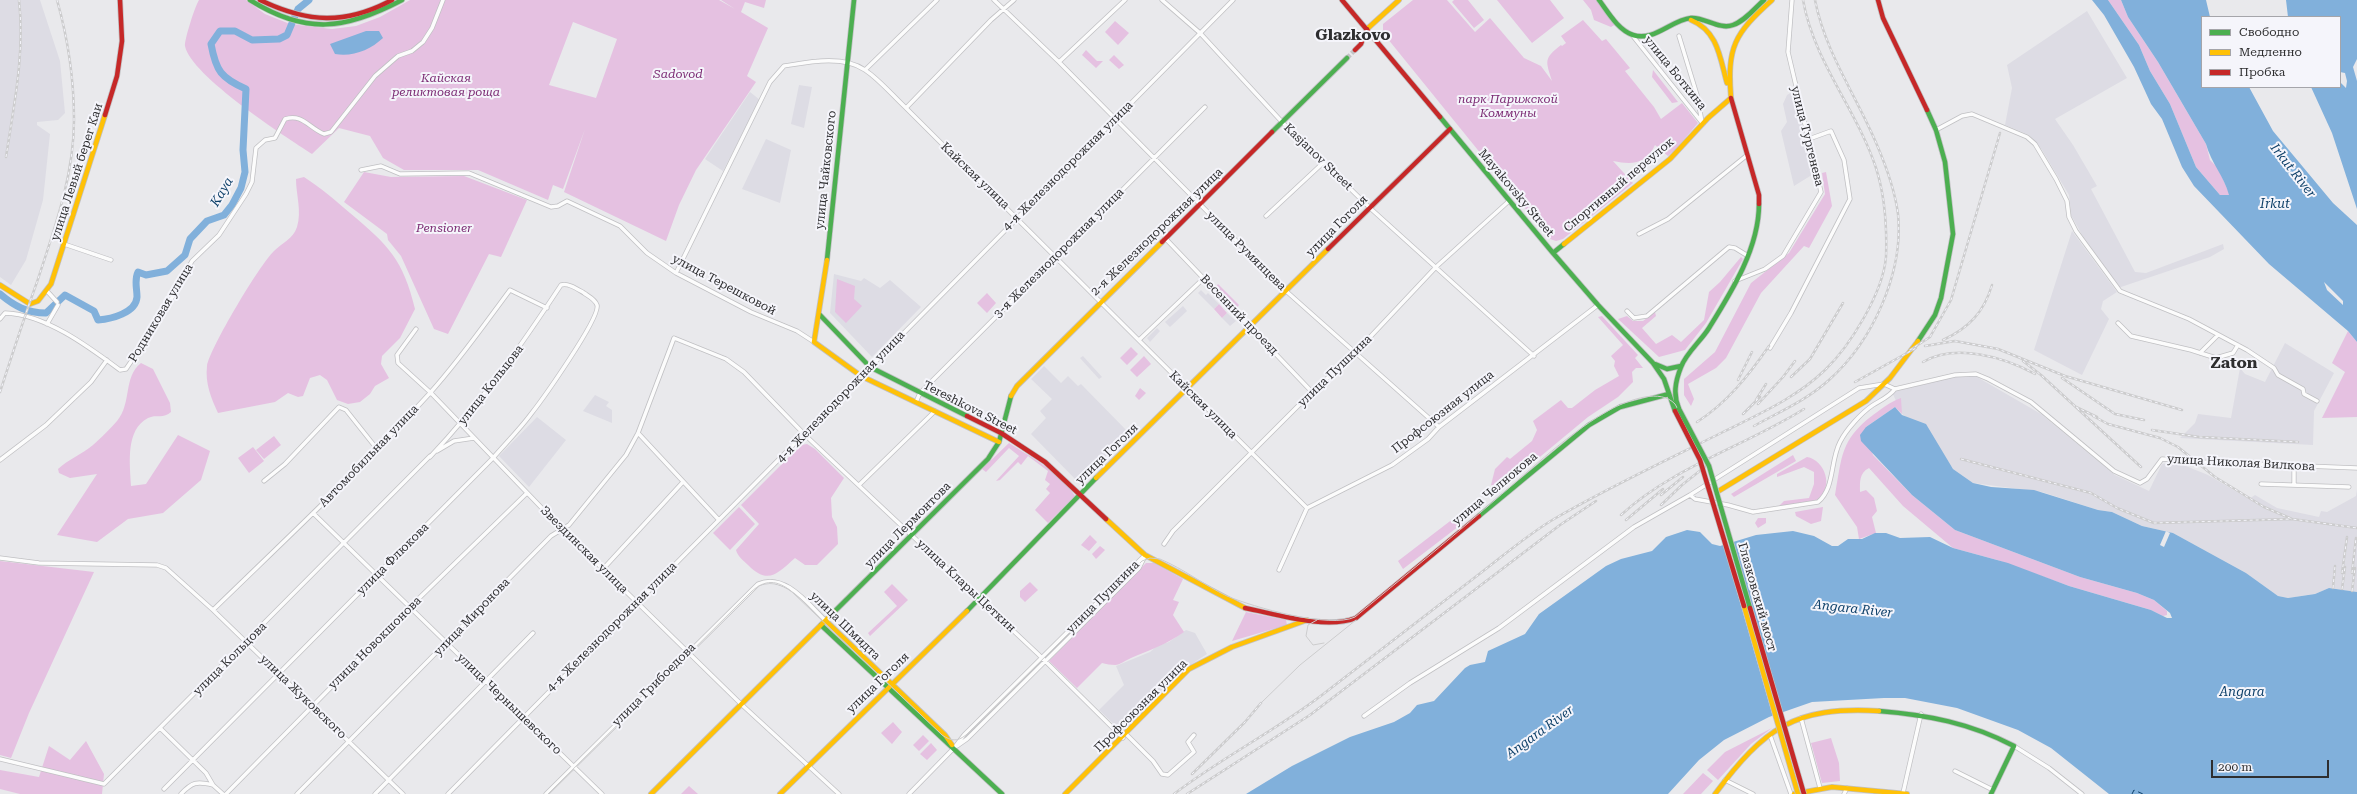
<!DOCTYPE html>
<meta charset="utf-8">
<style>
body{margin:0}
#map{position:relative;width:2357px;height:794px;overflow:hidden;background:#e9e9ec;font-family:"Roboto Serif",serif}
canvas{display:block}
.legend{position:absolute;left:2201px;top:16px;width:140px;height:72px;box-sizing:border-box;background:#f5f5fb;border:1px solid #a5a5aa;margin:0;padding:5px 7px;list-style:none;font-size:12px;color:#2e2e30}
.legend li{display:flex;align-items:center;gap:8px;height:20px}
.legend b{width:20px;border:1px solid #a5a5aa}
.scale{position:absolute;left:2211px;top:760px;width:118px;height:18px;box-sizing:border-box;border:2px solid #2e2e30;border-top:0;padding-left:5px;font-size:12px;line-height:14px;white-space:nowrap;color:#2e2e30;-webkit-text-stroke:3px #f5f5fb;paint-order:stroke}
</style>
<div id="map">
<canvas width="2357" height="794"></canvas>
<ul class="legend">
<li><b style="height:5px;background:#4caf50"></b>Свободно</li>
<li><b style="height:5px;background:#ffc107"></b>Медленно</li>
<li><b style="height:5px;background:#c62828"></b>Пробка</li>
</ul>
<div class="scale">200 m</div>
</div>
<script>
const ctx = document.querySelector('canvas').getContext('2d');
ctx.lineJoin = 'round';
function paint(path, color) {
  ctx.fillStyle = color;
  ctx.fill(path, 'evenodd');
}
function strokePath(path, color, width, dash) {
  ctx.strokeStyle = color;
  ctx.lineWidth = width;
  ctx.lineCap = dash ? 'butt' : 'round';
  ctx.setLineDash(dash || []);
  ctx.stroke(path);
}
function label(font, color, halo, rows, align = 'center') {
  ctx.font = font + ' "Roboto Serif",serif';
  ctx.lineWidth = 4;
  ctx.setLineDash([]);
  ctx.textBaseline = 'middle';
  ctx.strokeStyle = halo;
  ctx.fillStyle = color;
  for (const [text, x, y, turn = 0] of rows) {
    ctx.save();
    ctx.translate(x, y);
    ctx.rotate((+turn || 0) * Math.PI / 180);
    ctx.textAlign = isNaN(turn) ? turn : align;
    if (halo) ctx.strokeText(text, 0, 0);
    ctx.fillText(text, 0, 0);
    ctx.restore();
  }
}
paint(new Path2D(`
 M0 0H40L60 61 65 113 58 120 37 122V125L50 134 43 200 26 260 11 285 0 277Z
 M2087 11 2127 78 2055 119 2073 145 2097 186 2091 189 2135 272 2146 273 2223 244 2224 249 2210 257 2118 288 2087 244 2071 215 2069 195 2042 150 2029 135 2005 125 2012 88 2007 65Z
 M799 85 812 87 804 128 791 124Z
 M1794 91 1815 173 1794 186 1781 131 1787 122 1783 104 1787 95Z
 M750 92 760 100 723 171 705 159Z
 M766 139 791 150 780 203 742 189Z
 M2072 231 2117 292 2103 301 2101 309 2109 319 2082 375 2034 350Z
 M834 274 861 281 864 278 880 288 890 280 921 307 872 357 830 313Z
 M1201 290 1206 295 1208 293 1219 304 1214 309 1198 293Z
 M1183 306 1187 311 1170 327 1165 322Z
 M1227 313 1236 321 1230 326 1222 318Z
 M1157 328 1160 331 1150 342 1147 338Z
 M2285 343 2334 373 2314 411 2313 445 2180 438 2195 423 2198 414 2231 418 2240 368 2245 374 2265 382Z
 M1083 356 1102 377 1099 379 1080 358Z
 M1044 366 1061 383 1068 376 1078 386 1081 384 1129 433 1079 483 1031 434 1046 418 1040 411 1052 399 1031 379Z
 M1962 375 1977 377 2041 414 2115 475 2149 491 2162 464 2176 462 2208 475 2249 499 2255 495 2277 508 2319 517 2321 511 2327 512 2356 496 2357 490V592L2329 588 2315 594 2288 598 2278 596 2246 573 2173 533 2142 526 2112 512 2098 510 2042 492 1973 483 1953 469 1931 435 1902 414 1892 392Z
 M595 395 609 402 606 406 612 410V423L583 411Z
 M537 417 566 440 529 487 499 456Z
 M1186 630 1195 633 1207 654 1187 667 1123 733 1099 710 1124 685 1116 666 1150 652 1158 645 1169 642Z`), '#dddce4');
paint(new Path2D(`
 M199 0H246L265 14 290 24 332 29 356 26 380 17 410 0H719L735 9 721 0H766L764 8 745 2 741 12 768 28 747 76 756 82 696 170 679 205 666 241 564 192 585 129 563 189 553 185 548 200 478 170H404L383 158 370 136 339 128 312 154C286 137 191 76 185 46 184 41 195 6 199 0ZM573 22 617 39 596 98 549 85Z
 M1413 0H1447L1475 32 1490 18 1524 58 1541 66 1552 81C1546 61 1543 59 1561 45L1562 46 1566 43 1561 36 1583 20 1602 41 1606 39 1630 68 1625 71 1654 107 1661 119 1682 103 1698 123 1676 149 1668 156 1655 145C1646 164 1633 165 1613 161L1633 183 1563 239 1556 241 1550 239 1383 33V24Z
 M1454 0H1468L1484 20 1474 28 1452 2Z
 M1497 0H1550L1564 18 1532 43Z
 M1583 0H1596L1616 24 1611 27 1594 20 1591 10Z
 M2108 0H2121L2128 17 2158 62 2206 144 2210 160 2218 168 2230 195H2220L2196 167 2170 104 2150 71 2139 45Z
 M1115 21 1129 33 1118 45 1105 32Z
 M1086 50 1097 61H1103L1096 68 1082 55Z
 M1114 55 1124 65 1119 69 1109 60Z
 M1653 70 1678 102 1672 103 1652 77Z
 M364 172 391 177 464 176 527 200 501 257 489 254 448 334 434 329 401 256 388 240 387 234 344 202Z
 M1826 172 1832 206 1809 248 1804 246 1761 293 1726 358 1716 368 1688 384 1694 399 1691 406 1684 395V379L1715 352 1751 283 1789 253 1825 194 1822 173Z
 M304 177C321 188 335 200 350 213 388 245 403 259 415 309L400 338 382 356 381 364 389 378 375 386 370 394 360 402 348 404 337 400 327 380 320 375 310 378 303 396 298 397 288 393 275 402 218 413C211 398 205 383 207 366 210 348 260 264 274 251 282 243 293 239 297 227 302 211 296 195 296 179Z
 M1741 257 1743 259 1706 323 1685 350 1659 357 1618 319 1627 316 1633 321H1643L1655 312 1656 316 1642 328 1656 344 1672 335 1681 342 1704 320 1709 292 1720 282Z
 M837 279 855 286 854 299 862 306 846 323 835 312Z
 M1218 284 1239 305 1236 309 1215 288Z
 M987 293 996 303 987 313 977 303Z
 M1219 304 1227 313 1222 318 1214 309Z
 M1602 316 1638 355 1635 358 1643 368H1636L1632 372 1633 382 1618 397 1588 417 1500 490 1491 485 1495 469 1507 457 1510 459 1532 441 1537 430 1533 421 1561 400 1568 408H1572L1595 390 1619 376 1614 366 1615 361 1611 356 1623 345 1598 317Z
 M2348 331 2357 342V417L2322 418 2345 372 2332 363Z
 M1131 347 1138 354 1127 365 1120 358Z
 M1144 356 1151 364 1137 377 1130 370Z
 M141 363 153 369 170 403 171 412C164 419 156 414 148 418 125 430 130 464 131 486L146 484 178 435 210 451 201 480 163 513 128 519 97 542 57 535 97 474 70 478 59 473 58 469C69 459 82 454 93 445 101 438 111 428 117 421 132 403 123 377 141 363Z
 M1140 388 1146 393 1139 400 1135 396Z
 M1901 398 1902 414 1895 407 1866 427 1873 455 1912 495 1955 530 2080 577 2137 593 2154 600 2167 611V615L2163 616 2151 610 2069 586 1997 560 1953 548 1903 506 1869 468C1859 473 1860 482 1860 492L1866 490 1874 498 1877 511 1872 517 1876 533 1859 539 1857 527 1835 495C1842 457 1840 440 1873 415 1884 407 1888 403 1901 398Z
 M274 436 281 445 264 459 256 450Z
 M1009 443C1032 458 1060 472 1075 496L1048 523 1035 510 1050 493 1046 489 1050 484 1045 480 1048 471 1028 456 1021 465 1018 462 1000 480 996 481 1019 456 1009 448 986 472 982 469Z
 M807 444 815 449 844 478 831 498 832 517 837 527 838 544 817 565H805L795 558C777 574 768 585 748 565 743 560 738 557 736 550L759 524 741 505 801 445Z
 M253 447 264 461 249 473 238 458Z
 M1793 455 1796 461 1734 497 1731 494Z
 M1807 457C1825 460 1834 487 1818 499 1808 506 1790 505 1778 507L1784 501 1809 498 1814 484V472L1804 467 1777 477V474Z
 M739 507 755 524 730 550 713 533Z
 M1823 507 1821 521 1811 524 1796 516 1795 512Z
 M1458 515 1463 523 1403 569 1398 561Z
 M1758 518H1766V523L1758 528 1755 523Z
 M1090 535 1097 542 1089 551 1081 545Z
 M1100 546 1105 550 1096 559 1092 554Z
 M0 561 94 572 29 713 11 758 0 755Z
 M1146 563H1154L1183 579 1173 600 1179 602 1173 615 1184 632C1167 644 1150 650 1131 658 1126 660 1120 665 1115 665 1111 665 1106 664 1102 663L1077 688 1049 661Z
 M1030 582 1038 590 1025 602 1020 597V591Z
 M892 584 908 600 870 636 868 633 897 606 884 592Z
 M1246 612 1286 620 1287 625 1232 641Z
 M893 722 902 732 892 744 881 733Z
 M1772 728 1751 744 1718 780 1707 770 1725 752Z
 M923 735 929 741 919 751 913 745Z
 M1831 738 1839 763 1840 781 1822 783 1811 743Z
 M86 741 104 774 102 794H20L0 789V770L39 777 49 746 70 760Z
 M931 743 937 750 927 760 920 754Z
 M1703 773 1713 781 1701 794H1683Z
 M689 786 698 794H681Z`), '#e5c1e1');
paint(new Path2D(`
 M2092 0H2108L2139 45 2150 71 2170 104 2196 167 2220 195H2229C2224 176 2211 163 2206 144L2158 62 2128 17 2121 0H2206L2210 17H2202V87H2249L2273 131 2333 203 2357 225V342L2348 331 2269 264 2194 186 2182 167 2162 119 2151 104 2134 67 2104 15ZM2324 282 2343 301V305L2327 290Z
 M2286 0H2357V59L2353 67 2357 81V209L2332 133 2311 87H2340V82L2346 88 2347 81 2345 73 2340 72V17H2288Z
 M366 31H379L383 38C370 50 353 57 335 54L330 44Z
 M1895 407 1902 415 1926 424 1953 469 1973 483 1991 487 2034 490 2098 510 2112 512 2142 526 2173 533 2246 573 2278 596 2288 598 2315 594 2329 588 2357 592V794H2109L2051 748 2018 730 1957 708 1905 698H1884L1812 702 1769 717 1724 740 1699 760 1668 794H1246L1292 766 1350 737 1394 722 1410 713 1417 705 1434 701 1465 668 1470 665 1485 662 1488 651 1525 634 1539 614 1606 566 1621 559 1652 551 1666 537 1687 530 1700 532 1712 544 1720 546 1756 535 1793 531 1814 536 1832 546H1838L1848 539H1862L1875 533H1886L1900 538 1930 537 1953 548 2008 563 2069 586 2151 610 2167 618H2172L2170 613 2154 600 2137 593 2080 577 1955 530 1912 495 1861 441 1860 435 1866 427Z`), '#81b0db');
paint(new Path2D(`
 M2166 531 2170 533 2164 547 2160 545Z
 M1733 541 1783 713 1773 717 1723 543Z`), '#e9e9ec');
strokePath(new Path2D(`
 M0 294C14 306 27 313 46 313L65 295 94 311 98 320C111 319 136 313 137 297 137 288 134 280 138 272L146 275 167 271 185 255 190 239 207 221 224 215 232 205 241 188 245 172 243 150 246 89C221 78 216 71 211 44L220 31H235L252 40 279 39 287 35 298 9 309 0`), '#81b0db', 7);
strokePath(new Path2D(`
 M2132 794 2134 790 2143 794`), '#0e4069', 1, [5, 4]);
strokePath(new Path2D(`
 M1347 58 1355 50`), '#c4c4c6', 4.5, [4.5, 2]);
const street = new Path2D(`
 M994 0 1059 62 1286 291 1439 427
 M1162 0 1200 33 1283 123 1370 208 1534 356
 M1632 35 1703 124
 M1679 36 1697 95 1702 122
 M1059 62 1125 0
 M865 70 937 0
 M906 108 991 20 1014 0
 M1936 130 1962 116 1972 114 2027 137 2035 144 2056 179 2067 201 2069 217 2076 231 2120 291 2189 319 2247 350 2274 368 2278 375 2303 389 2304 394 2317 401
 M361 170 381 166 400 174 469 173 551 207 558 206 567 201 620 226 647 253 676 273 751 312 797 331 814 342
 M1266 216 1324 162
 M1639 234 1668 219 1746 156
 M1165 238 1312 392
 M64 244 111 260
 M676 273 770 82 784 66C809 62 843 55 865 70 880 80 893 96 906 108L1307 508
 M1735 281 1765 269 1783 256 1821 192 1788 52 1792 0
 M47 291 57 302
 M1627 311 1634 318 1647 316 1729 247 1735 248 1748 256
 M0 319 5 313C45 314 89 347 120 370L126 369 162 316 192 261 219 235 246 194 252 182 256 148 265 140 275 138 285 119C302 113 309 128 324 134L331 132 375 76 398 56 412 51 423 42 432 28 443 0
 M2118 323 2131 336 2191 350 2216 358 2233 353 2238 345
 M47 324 58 305
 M416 329 397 355 398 363 431 393 563 530 741 704 839 794
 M1139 340 1204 278
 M1770 348 1791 313 1850 199 1844 160 1831 131 1809 139
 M2200 353 2218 335
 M916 402 920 393 1205 107
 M638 433 719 520
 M437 451 454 441 474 438
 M0 460 46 425 91 382 107 360
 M2294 466V485
 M264 481 285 464 339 407 346 410 377 449
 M2261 484 2349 487
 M859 485 935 411
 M1690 495 1695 499 1728 505 1753 512 1818 502C1835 488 1830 461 1840 442 1846 430 1861 413 1873 405 1881 400 1889 397 1895 389
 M313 513 602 794
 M1164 544 1173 531 1312 392 1356 352 1436 267 1509 201
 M0 558 39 563 157 565 166 568 213 610 403 794
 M603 569 683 482
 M1279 570 1307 508 1392 465 1428 439 1439 427 1598 305
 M213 610C286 539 361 469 430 393 459 361 484 325 510 290L547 308
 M1364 716 1410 683 1499 628 1634 527 1690 495 1859 388 1884 384 1895 389 1955 375 1976 374 1988 379 2031 402 2114 471 2140 483 2147 479 2162 459 2203 462 2357 468
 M1801 718 1820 788
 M160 728 206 773 213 785 223 794
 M1126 734 1153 761 1162 774 1168 775 1194 752 1188 742 1194 735
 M1770 735 1791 794
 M957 746 967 739 1139 568 1144 558
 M2014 746 2049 768 2082 794
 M0 759 104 784 430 456
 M1955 771 1993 790
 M1725 780 1753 794
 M164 789 493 458C506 443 520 429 531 414 542 400 601 317 597 305 595 299 588 296 584 293 577 289 569 283 561 285 521 346 480 404 430 457
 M1903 793 1921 714
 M181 794C192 782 197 781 213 785
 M226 794 410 607 527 493
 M297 794 551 536 569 525 626 455 638 433 674 338 726 359 744 372 805 435 1038 654 1123 738
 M375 794 533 633
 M448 794 1233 0
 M546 794 758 584C785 572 808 604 826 621
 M909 794 954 748 964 735 1145 555
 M1844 794 1847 788`);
const fast = new Path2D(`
 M250 0C306 35 345 30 402 0
 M1599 0C1608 12 1618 30 1633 35 1654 42 1671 20 1691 18 1705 17 1719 30 1733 25 1745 21 1755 8 1764 0
 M1440 117 1553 253 1564 244
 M1272 132 1347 58
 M1553 253 1598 305 1653 363 1664 379 1675 411
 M827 260 854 0
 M820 315 870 367 967 416
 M1918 341 1935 315 1941 298 1953 234 1945 162 1936 130 1927 110
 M1655 364 1667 369 1681 366
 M1679 409C1673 395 1675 382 1681 367 1686 353 1701 341 1709 328 1732 291 1759 248 1759 204
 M1479 516 1589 425 1620 407 1669 394
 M967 611 1096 478
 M834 612 988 459 999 442 1011 396
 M821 625 1002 794
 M1879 711C1928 715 1970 723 2014 746L1991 794`);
const slow = new Path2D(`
 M1691 20C1718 31 1720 58 1727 83
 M1367 29 1399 0
 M1731 98C1727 47 1734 34 1772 0
 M1564 244 1670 159 1708 118 1731 98
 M827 260 814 342 861 376 999 442
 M0 285 30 304 38 301 51 284 105 115
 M1011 396 1017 386 1162 242
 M1096 478 1328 249
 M1717 492 1866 401 1890 378 1918 341
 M1106 519 1145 555 1245 608
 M826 621 945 735 952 745
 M651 794 834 612
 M780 794 967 611
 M1065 794 1189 669 1232 647 1307 620
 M1715 794C1764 728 1795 706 1879 711
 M1794 794 1832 787 1907 794`);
const jam = new Path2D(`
 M260 0C308 23 345 25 392 0
 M1342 0 1440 117
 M1878 0 1883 18 1927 110
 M1355 50 1361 44 1367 29
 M1731 98 1759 195V204
 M105 115 117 76 122 41 120 0
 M1162 242 1272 132
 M1328 249 1450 129
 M967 416 1001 433 1045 462 1106 519
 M1245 608C1276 614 1326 630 1356 618L1479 516`);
strokePath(street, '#c0c0c3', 5);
strokePath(fast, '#c0c0c3', 6);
strokePath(slow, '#c0c0c3', 6);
strokePath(jam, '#c0c0c3', 6);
strokePath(street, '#fcfcfc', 3.5);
strokePath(fast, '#4caf50', 4.5);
strokePath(slow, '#ffc107', 4.5);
strokePath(jam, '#c62828', 4.5);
strokePath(new Path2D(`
 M1317 620 1308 625 1306 636 1313 645 1324 643
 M1261 703 1300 665 1356 620
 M548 794 751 592C765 579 777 580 791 591L942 735C951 741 957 742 966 735L1142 561 1150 558 1160 559C1184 569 1204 585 1227 596 1253 607 1330 629 1355 617 1402 578 1449 540 1495 500 1530 470 1572 430 1613 408 1630 400 1660 388 1675 404L1707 463 1803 794`), '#cccccd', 1);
const rail = new Path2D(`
 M6 157C14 105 25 53 19 0
 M1943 340C1969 328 1984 312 1992 285
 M1925 346 1955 341 1998 349 2065 376 2182 410
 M1910 350 1930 337 1951 300 2000 133
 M2023 361 2041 375 2141 467
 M1923 362C1956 343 2004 357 2035 374
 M1791 377 1810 359 1843 303
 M2062 378 2115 414 2144 420
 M1738 380 1752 352
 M1855 382 1916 348
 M0 392C12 355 24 318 37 282 54 230 74 176 74 120 74 79 68 39 57 0
 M1756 400 1766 384
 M1758 404 1783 377 1795 361
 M2076 407 2097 417
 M1743 414 1760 397
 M2093 416 2108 424 2160 438 2178 447 2215 477 2264 507 2292 519 2357 528
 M1697 422C1727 403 1749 375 1769 346
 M1754 426C1779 412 1807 400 1829 380 1872 342 1904 273 1898 214 1895 191 1886 166 1877 145 1857 97 1825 52 1815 0
 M2152 430 2199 437 2298 442
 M1961 459 2091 493 2117 508 2154 523 2292 519
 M1661 495 1683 477
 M1661 505 1682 485 1706 466
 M1621 515C1673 467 1745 446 1804 409
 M1626 520 1663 489
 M2342 573 2347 537
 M2352 573 2356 538
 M2333 588 2335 566
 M2342 589 2345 567
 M2352 591 2355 568
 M1192 774 1245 722 1261 703
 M1174 794C1221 758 1275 731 1322 695 1374 655 1426 615 1478 575 1503 556 1527 535 1554 519 1609 487 1667 460 1723 432 1759 414 1796 398 1825 370 1850 346 1883 293 1886 257 1887 228 1885 196 1876 168 1857 110 1814 62 1803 0
 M1187 794 1310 715 1560 525 1596 501`);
strokePath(rail, '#cccccd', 2.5);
strokePath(rail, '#f5f5fb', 1, [3]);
const fastBridge = new Path2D(`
 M1679 409 1709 466 1750 608`);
const slowBridge = new Path2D(`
 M1744 606 1798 794`);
const jamBridge = new Path2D(`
 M1675 411 1700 460 1744 606
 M1750 608 1804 794`);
strokePath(fastBridge, '#c0c0c3', 6, []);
strokePath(slowBridge, '#c0c0c3', 6, []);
strokePath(jamBridge, '#c0c0c3', 6, []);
strokePath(fastBridge, '#4caf50', 4.5);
strokePath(slowBridge, '#ffc107', 4.5);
strokePath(jamBridge, '#c62828', 4.5);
label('12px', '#2e2e30', '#f5f5fb', [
 ["улица Боткина",1675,73,51],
 ["улица Тургенева",1807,136,76],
 ["Kasjanov Street",1318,157,44],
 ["4-я Железнодорожная улица",1068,166,-45],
 ["улица Чайковского",826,170,-84],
 ["улица Левый берег Каи",77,172,-72],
 ["Кайская улица",975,176,44],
 ["Спортивный переулок",1619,185,-40],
 ["Mayakovsky Street",1516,193,50],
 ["улица Гоголя",1337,226,-45],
 ["2-я Железнодорожная улица",1157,232,-44],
 ["улица Румянцева",1246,251,45],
 ["3-я Железнодорожная улица",1059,253,-45],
 ["улица Терешковой",724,285,28],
 ["Родниковая улица",161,313,-59],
 ["Весенний проезд",1239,315,46],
 ["улица Пушкина",1335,371,-44],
 ["улица Кольцова",491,385,-52],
 ["4-я Железнодорожная улица",841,397,-46],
 ["Кайская улица",1203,405,45],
 ["Tereshkova Street",970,408,27],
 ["Профсоюзная улица",1443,412,-38],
 ["улица Гоголя",1107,454,-44],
 ["Автомобильная улица",369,456,-46],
 ["улица Николая Вилкова",2241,463,3],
 ["улица Челнокова",1495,489,-40],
 ["улица Лермонтова",908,525,-45],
 ["Звездинская улица",584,550,45],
 ["улица Флюкова",393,559,-45],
 ["улица Клары Цеткин",966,586,43],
 ["улица Пушкина",1103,597,-45],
 ["Глазковский мост",1757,597,74],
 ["улица Миронова",472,617,-46],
 ["улица Шмидта",845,626,44],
 ["4-я Железнодорожная улица",612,627,-45],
 ["улица Новокшонова",375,643,-45],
 ["улица Кольцова",230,659,-45],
 ["улица Гоголя",878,683,-44],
 ["улица Грибоедова",654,685,-45],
 ["улица Жуковского",303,697,44],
 ["улица Чернышевского",509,704,44],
 ["Профсоюзная улица",1141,706,-45]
]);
label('italic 12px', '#7b2a73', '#f5f5fb', [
 ["Sadovod",678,74],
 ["Кайская",446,78],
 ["реликтовая роща",446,92],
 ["парк Парижской",1508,99],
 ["Коммуны",1508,113],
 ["Pensioner",444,228]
]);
label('italic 13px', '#0e4069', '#f5f5fb', [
 ["Irkut River",2293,171,52],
 ["Kaya",222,192,-59],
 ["Irkut",2275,204],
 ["Angara River",1853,609,6],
 ["Angara",2242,692],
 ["Angara River",1540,732,-36]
]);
label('bold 16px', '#2e2e30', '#f5f5fb', [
 ["Glazkovo",1353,35],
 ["Zaton",2234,363]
]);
</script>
